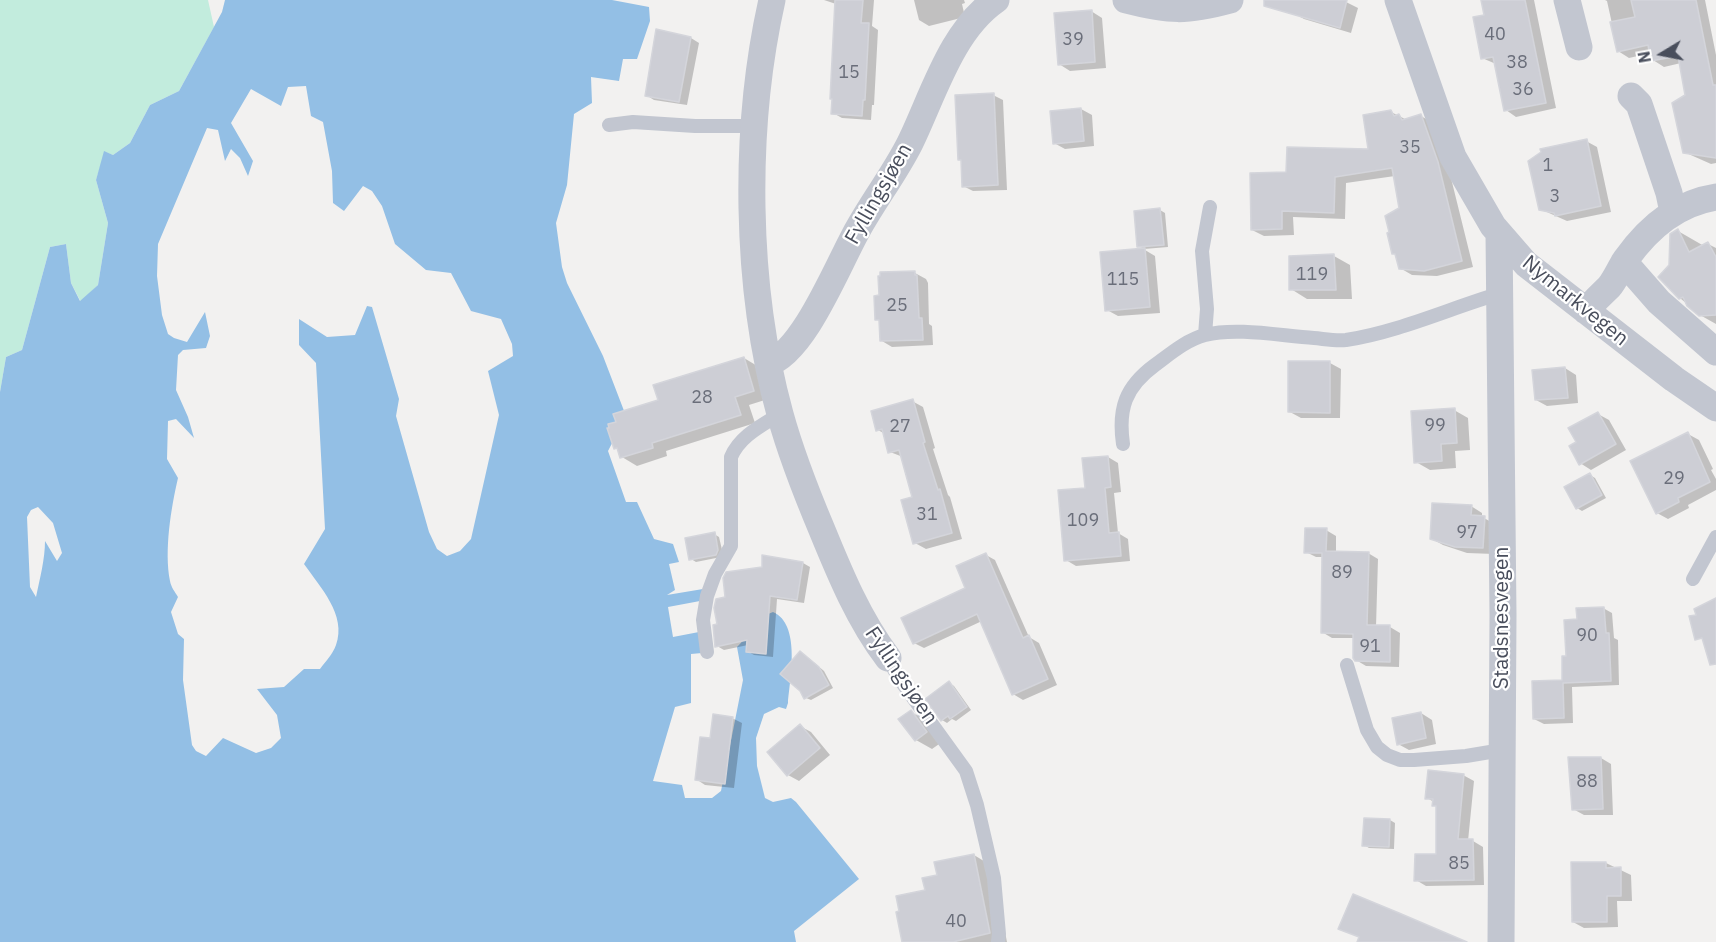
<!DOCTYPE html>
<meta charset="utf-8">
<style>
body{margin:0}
#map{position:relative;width:1716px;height:942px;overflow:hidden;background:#f2f1f0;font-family:"IBM Plex Sans",sans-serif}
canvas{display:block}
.north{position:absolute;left:1632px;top:24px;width:60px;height:60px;-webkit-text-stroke:4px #fff;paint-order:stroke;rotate:260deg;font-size:16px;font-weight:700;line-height:24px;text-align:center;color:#494e5c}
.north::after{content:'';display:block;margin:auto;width:21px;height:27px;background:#494e5c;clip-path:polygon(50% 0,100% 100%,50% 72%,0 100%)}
</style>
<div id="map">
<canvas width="1716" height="942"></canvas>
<div class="north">N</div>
</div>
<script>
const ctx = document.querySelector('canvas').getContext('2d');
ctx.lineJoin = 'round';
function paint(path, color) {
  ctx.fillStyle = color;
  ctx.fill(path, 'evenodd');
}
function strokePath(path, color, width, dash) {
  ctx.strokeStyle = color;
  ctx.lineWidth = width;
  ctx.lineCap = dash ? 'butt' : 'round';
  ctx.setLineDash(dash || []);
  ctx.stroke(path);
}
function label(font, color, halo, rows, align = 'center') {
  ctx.font = font + ' "IBM Plex Sans",sans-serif';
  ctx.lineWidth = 4.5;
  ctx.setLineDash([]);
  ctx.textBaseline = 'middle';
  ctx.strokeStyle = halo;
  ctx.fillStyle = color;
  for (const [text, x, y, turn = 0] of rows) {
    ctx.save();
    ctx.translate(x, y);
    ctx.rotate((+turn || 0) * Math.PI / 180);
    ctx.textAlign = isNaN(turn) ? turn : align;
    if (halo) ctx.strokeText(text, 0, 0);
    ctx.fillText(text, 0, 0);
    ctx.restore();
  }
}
paint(new Path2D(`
 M0 0H208L214 27 179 91 150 105 130 143 113 155 105 152 96 180 108 223 98 285 81 302 71 283 66 244 50 247 22 350 6 357 0 392Z`), '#c2ecdd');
paint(new Path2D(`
 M225 0H612L649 7 650 21 637 59H623L619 81 591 77 592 103 574 114 567 185 556 223 562 267 567 283 603 356 626 416 608 451 626 502H637L654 539 673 544 679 562 669 564 675 590 667 595 703 589 700 601 668 607 673 637 699 632 702 653 691 654V703L675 707 653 781 682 785 685 798H712L721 791 743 680 737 647 768 614 773 612C801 624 790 678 788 703L786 709 779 707 764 714 756 738 757 766 765 798 773 802 791 798 796 802 859 879 794 931 796 942H0V392L6 357 22 350 50 247 66 244 71 283 80 301 98 285 108 223 96 180 104 151 113 155 130 143 150 105 179 91 222 12ZM306 86 311 116 323 122 332 171 333 203 344 211 363 186 372 191 382 206 395 244 426 270 451 273 471 311 501 319 512 344 513 356 488 371 499 415 471 539 460 551 447 556 437 549 429 532 396 416 399 399 372 307 367 306 355 335 327 337 299 319V345L316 363 325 529 304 564C320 587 347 615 336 645 333 654 325 662 320 669H304L284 687 257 689 277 715 281 738 271 748 256 753 223 738 206 756 196 751 192 745 183 680 184 639 178 634 171 612 178 597C175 592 171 587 170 581 164 551 171 508 178 478L167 459 168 421 176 419 194 438 188 417 176 390 178 355 183 350 206 348 210 336 205 312 187 342 174 338 168 334 162 315 157 276 158 244 207 128 218 130 225 161 231 149 240 158 248 176 253 161 231 123 251 89 281 106 288 87ZM38 507 53 523 62 553 57 561 45 541C45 559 40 578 36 597L30 587 27 517 31 510Z`), '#93bfe5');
paint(new Path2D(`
 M824 0H874L872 26 878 30 874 105H872L871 120 842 118 833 113 836 4Z
 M914 0H964L965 3 962 4 965 17 929 26 919 20Z
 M1297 0H1342L1358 8 1351 33 1304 19 1293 13Z
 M1482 0H1534L1556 108 1516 117 1506 110 1496 64 1482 58 1485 16Z
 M1605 0H1705L1716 55V163L1711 164 1684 152 1687 96 1681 63 1664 67 1653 60 1651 53 1629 58 1618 51 1607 1Z
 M1091 11 1102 18 1106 68 1070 71 1059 64Z
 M658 31 691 38 699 43 687 105 654 100 646 95Z
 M993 95 1003 100 1007 190 973 191 963 186 962 160Z
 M1081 109 1092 115 1094 146 1065 149 1054 143Z
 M1391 112 1407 120 1421 116 1433 123 1449 170 1473 267 1437 276 1412 275 1400 268 1397 255 1393 253 1401 208 1395 176 1346 183 1345 219 1293 217 1294 235 1264 236 1252 230 1288 174 1369 150Z
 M1586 141 1597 147 1611 212 1567 221 1540 209Z
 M1160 210 1165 213 1168 247 1144 249 1139 246Z
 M1678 231 1704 246 1708 244 1716 248V324L1700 315 1680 298 1670 265Z
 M1145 250 1155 256 1160 313 1118 316 1107 310Z
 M1334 256 1350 265 1352 299H1307L1291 289Z
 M915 273 926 279 928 283 929 324 932 326 933 345 892 347 882 341 881 322 876 319 880 297Z
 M744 358 759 367 768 399 749 405 755 423 666 451 667 456 637 466 622 457 620 451 615 448 660 401Z
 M1330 363 1341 369 1340 418H1301L1290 412Z
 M1565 368 1576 375 1578 403 1547 406 1536 400Z
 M912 401 923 407 935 448 933 449 948 495 950 497 962 539 926 549 915 543 913 498 903 457 890 452 885 434 878 430Z
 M1454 410 1468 418 1470 450 1455 451 1456 468 1430 470 1416 462Z
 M1598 414 1609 420 1626 450 1591 470 1580 463 1578 443Z
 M1688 434 1699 440 1713 469 1711 470 1716 479V490L1688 505 1689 508 1668 519 1657 513Z
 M1108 457 1118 463 1121 492 1114 493 1118 533 1128 539 1130 561 1076 566 1066 560 1087 489Z
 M1590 475 1595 478 1606 498 1582 511 1577 508Z
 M1471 506 1482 513V517L1495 524 1494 554 1467 553 1443 545 1432 539Z
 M1326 530 1336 536V553H1368L1378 559 1376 627H1390L1400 633 1399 667 1366 666 1356 660 1355 638H1332L1322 632 1323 557H1316L1306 552Z
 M714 534 719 537 723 554 721 557 696 562 691 559Z
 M986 555 995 560 1029 637 1039 643 1057 685 1023 700 1013 694 982 621 924 648 914 643 967 589Z
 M803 563 810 567 804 603 777 599 773 657 754 655 747 651 748 645 724 650 717 646 719 625 727 599Z
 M1603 608 1612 613 1614 638 1618 640 1619 685 1572 687 1573 723 1544 724 1534 719 1564 681 1578 621Z
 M805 655 824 671 833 688 811 700 806 698 801 690Z
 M949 683 954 686 971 710 956 721 952 719 947 723 942 720Z
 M911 712 927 721 942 742 932 749 916 740Z
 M1421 713 1432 720 1436 744 1409 750 1398 744Z
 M732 718 742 723 734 788 705 785 696 779Z
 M800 726 811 732 830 755 799 781 788 775Z
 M1601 758 1611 764 1613 815H1584L1573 809Z
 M1463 775 1474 781 1468 841H1473L1483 847 1484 885 1426 886 1416 880 1438 856 1437 807 1434 805V802L1427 798Z
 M1390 820 1395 823 1394 849 1369 848 1364 845Z
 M974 855 992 866 1007 942H904L926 891 939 876Z
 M1606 863 1631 875 1632 901H1617L1618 927 1584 928 1573 922Z`), '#0003');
const building = new Path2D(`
 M835 0H863L861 23H869L865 100H863L862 116 831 114 832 99H830Z
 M1264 0H1347L1340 28 1264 6Z
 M1481 0H1525L1546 103 1504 111 1493 57 1481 59 1473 17 1484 15Z
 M1631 0H1696L1713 85H1716V158L1683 153 1672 103 1685 95 1678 56 1651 61 1648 45 1617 52 1610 22 1635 17Z
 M1092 10 1095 62 1058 65 1054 13Z
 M656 29 691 37 679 102 645 96Z
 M994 93 998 185 962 187 961 160H958L955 95Z
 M1081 108 1084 141 1053 144 1050 111Z
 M1391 110 1394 116 1399 114 1402 120 1421 114 1438 162 1462 261 1424 271 1399 269 1395 254H1392L1387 233 1389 232 1385 216 1399 208 1392 168 1335 177 1334 213 1282 211V229L1251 230 1250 173 1286 172 1287 147 1368 149 1363 115Z
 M1587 139 1601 206 1555 216 1554 213 1539 210 1528 161 1541 152 1540 149Z
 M1160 208 1164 245 1137 247 1134 211Z
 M1678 229 1689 252 1708 242 1716 257V315L1699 316 1687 306 1683 297 1679 299 1658 277 1669 265 1670 234Z
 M1145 248 1150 307 1105 311 1100 252Z
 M1334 254 1336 290H1289V256Z
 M915 271V275H917L919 318H922L923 340 880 341 879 320H875L874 296 879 295 878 276H880V272Z
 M744 357 754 391 735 397 741 415 652 443 653 448 620 458 617 448 614 449 607 428H609L608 424 616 422 613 414 658 400 653 385Z
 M1288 361H1330V413L1288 412Z
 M1565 367 1568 398 1535 400 1532 370Z
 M913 399 925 442 923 443 938 490 940 489 952 533 913 544 901 500 912 497 899 450 888 453 882 429 876 431 871 411Z
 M1455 408 1457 443 1441 444 1442 461 1414 463 1411 411Z
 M1598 412 1616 444 1579 465 1569 446 1576 442 1568 428Z
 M1688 432 1710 482 1678 498 1679 502 1656 514 1630 461Z
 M1108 456 1111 487 1105 488 1109 533 1119 532 1121 556 1064 561 1058 490 1085 488 1082 458Z
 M1590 473 1602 495 1576 509 1564 487Z
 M1432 503 1472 505 1471 515 1485 516 1483 548 1455 547 1430 539Z
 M1305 528H1327L1326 551 1369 552 1367 625H1390V662L1355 661 1353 658V634L1321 633 1322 553H1304Z
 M715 532 718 550 716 555 689 560 685 538Z
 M986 553 1023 638 1029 635 1048 679 1012 695 977 614 913 644 901 618 965 588 956 566Z
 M762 555 803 562 797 600 770 596 766 654 746 652 747 640 715 647 713 625 717 624 714 608 716 599 725 597 723 578 726 572 762 567Z
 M1716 598V664L1710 665 1702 638 1695 640 1689 616 1696 615 1694 609Z
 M1604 607 1606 633H1609L1611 681 1563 683 1564 718 1533 719 1532 681 1562 680V656H1566L1564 620 1577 619 1576 608Z
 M800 651 819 667 829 685 804 699 800 691 780 674Z
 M949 681 967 707 950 719 948 716 941 721 925 699Z
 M911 710 927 732 915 741 898 719Z
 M1421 712 1426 738 1397 745 1392 718Z
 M713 714 733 717 725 784 695 780 700 737 710 738Z
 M800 724 820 748 787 776 767 752Z
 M1568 757H1601L1603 809 1572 810Z
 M1428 770 1464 774 1458 839H1473L1474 880 1414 881 1415 854H1436V806H1432L1433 799H1425Z
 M1364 818 1390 819 1389 847 1362 846Z
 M974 854 990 933 953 942H902L896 912 899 911 896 896 925 890 922 878 937 875 934 862Z
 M1571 862H1606V868L1621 867V896H1607V922H1572Z
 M1353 894 1399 913 1467 942H1357L1359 937 1338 929Z`);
paint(building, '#cdced5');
strokePath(building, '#d4d5db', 1.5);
strokePath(new Path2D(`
 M609 125 633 122 695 126H755
 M1205 335 1207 309 1202 251 1210 207
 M1123 444C1118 409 1125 387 1155 365 1170 354 1186 340 1205 335 1237 327 1281 336 1314 338 1325 339 1335 341 1346 340 1398 332 1448 309 1498 294
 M1693 579 1716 537
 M707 652 703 620 707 596 715 574 731 546V457C740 436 761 426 780 414
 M888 658 898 677 966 771 977 805 994 878 999 934 998 942
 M1347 665 1367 730 1377 747 1387 755 1400 760H1414L1466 756 1502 750`), '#c2c6d0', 14);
strokePath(new Path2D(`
 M772 0C743 129 745 287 780 414 791 454 806 492 822 530 840 574 859 620 888 658
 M1126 0C1170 11 1186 12 1230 0
 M1398 0 1453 157 1493 226 1526 264 1674 379 1716 408
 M1567 0 1579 47
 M1631 96 1639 104 1669 193 1673 212
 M1499 234 1503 615 1501 942
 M1624 262 1659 302 1716 352
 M1586 311C1593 302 1601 295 1609 287 1615 280 1620 268 1626 259 1648 228 1677 203 1716 197
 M768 363C804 353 839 262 858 229 874 200 895 173 910 143 933 96 951 31 996 0`), '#c2c6d0', 27);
label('18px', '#6a6e7a', null, [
 ["40",1495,35],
 ["39",1073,40],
 ["38",1517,63],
 ["15",849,73],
 ["36",1523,90],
 ["35",1410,148],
 ["1",1548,166],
 ["3",1555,197],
 ["119",1312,275],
 ["115",1123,280],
 ["25",897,306],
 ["28",702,398],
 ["99",1435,426],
 ["27",900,427],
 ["29",1674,479],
 ["31",927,515],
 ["109",1083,521],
 ["97",1467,533],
 ["89",1342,573],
 ["90",1587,636],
 ["91",1370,647],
 ["88",1587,782],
 ["85",1459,864],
 ["40",956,922]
]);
label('21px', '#494e5c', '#fff', [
 ["Fyllingsjøen",879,194,-60],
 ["Nymarkvegen",1575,301,39],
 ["Stadsnesvegen",1502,618,-90],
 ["Fyllingsjøen",901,676,56]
]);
</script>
